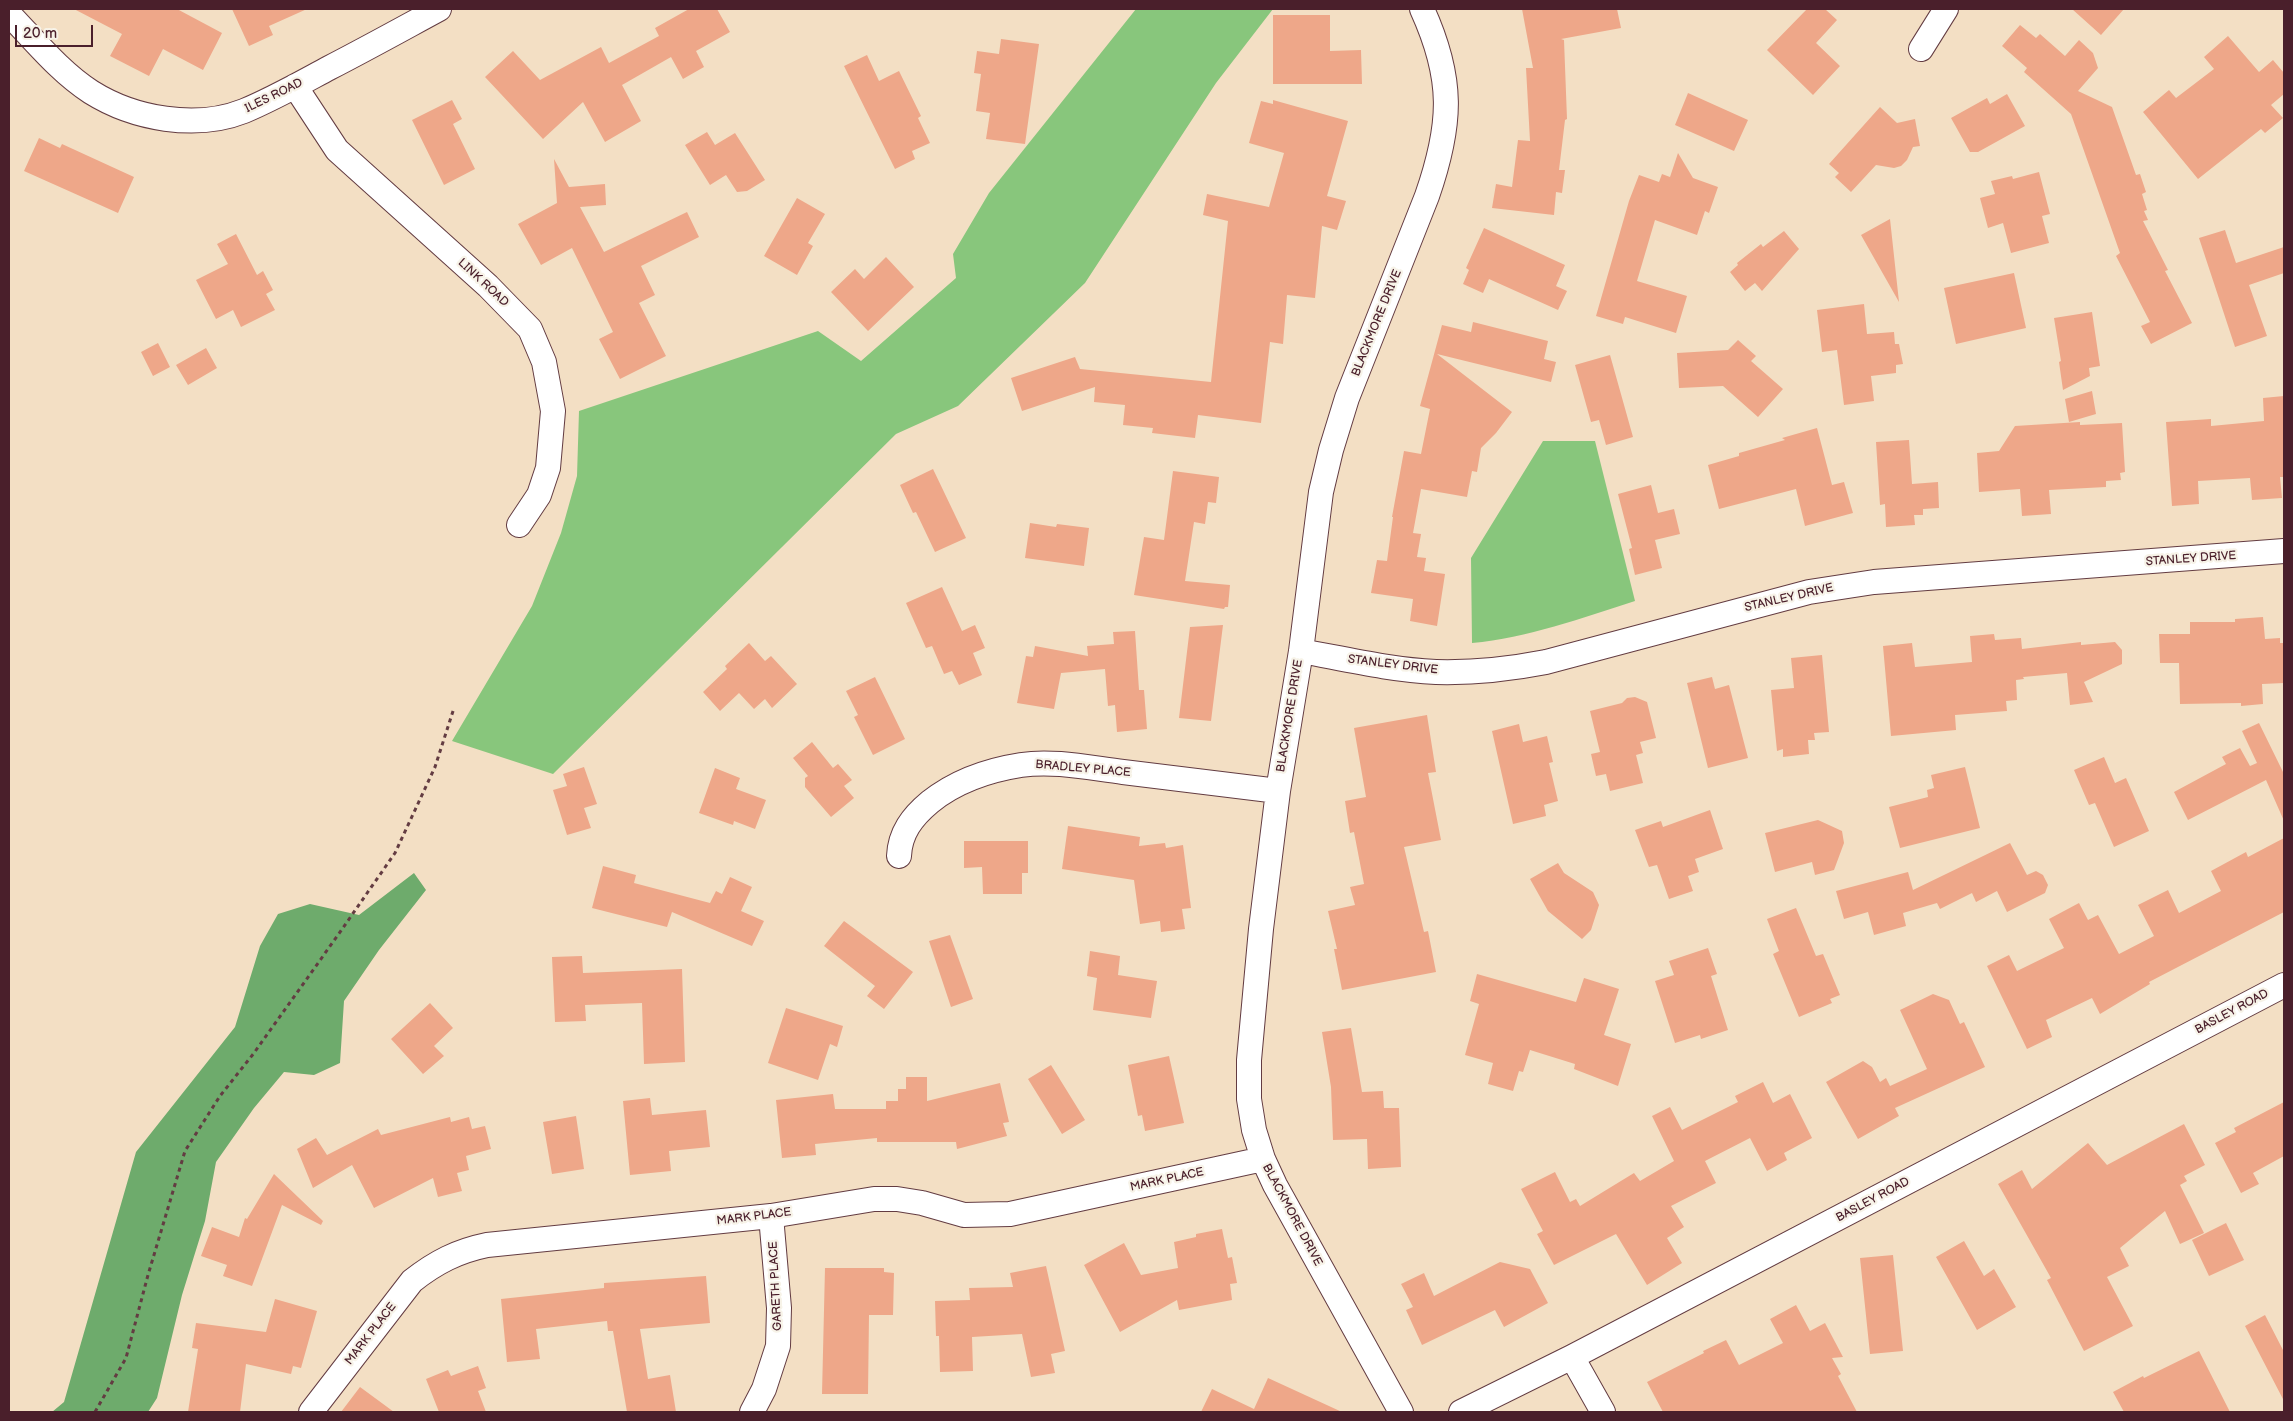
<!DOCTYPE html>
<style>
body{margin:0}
#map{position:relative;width:2293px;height:1421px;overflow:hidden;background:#f3dfc4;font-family:"Balsamiq Sans",sans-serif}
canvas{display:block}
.frame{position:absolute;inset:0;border:10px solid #4a1f2b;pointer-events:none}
.scale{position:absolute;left:15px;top:25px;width:78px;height:22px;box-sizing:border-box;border:2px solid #4a1f2b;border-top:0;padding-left:6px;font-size:15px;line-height:18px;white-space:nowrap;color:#4a1f2b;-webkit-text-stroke:4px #f7f3e8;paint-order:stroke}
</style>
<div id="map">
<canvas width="2293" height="1421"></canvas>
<div class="frame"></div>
<div class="scale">20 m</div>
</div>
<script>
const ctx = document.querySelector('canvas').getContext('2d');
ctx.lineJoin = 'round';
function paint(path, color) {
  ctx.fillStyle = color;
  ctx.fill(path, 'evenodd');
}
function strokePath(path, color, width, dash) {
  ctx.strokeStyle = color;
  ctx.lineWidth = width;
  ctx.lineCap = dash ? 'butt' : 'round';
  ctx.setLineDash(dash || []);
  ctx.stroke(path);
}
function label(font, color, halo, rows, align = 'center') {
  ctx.font = font + ' "Balsamiq Sans",sans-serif';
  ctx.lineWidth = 4.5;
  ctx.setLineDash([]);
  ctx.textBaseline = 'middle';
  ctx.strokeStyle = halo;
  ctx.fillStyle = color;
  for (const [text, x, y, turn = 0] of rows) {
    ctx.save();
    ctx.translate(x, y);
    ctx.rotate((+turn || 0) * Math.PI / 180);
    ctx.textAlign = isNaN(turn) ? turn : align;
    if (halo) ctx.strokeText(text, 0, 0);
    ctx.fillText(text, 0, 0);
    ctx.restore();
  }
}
paint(new Path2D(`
 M1136 9H1273L1216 83 1085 283 958 406 896 434 553 774 452 741 532 606 561 533 577 476 579 411 818 331 861 361 956 278 953 254 989 193Z
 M1543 441H1595L1635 601C1582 618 1527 638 1472 643L1471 558Z`), '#88c67c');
paint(new Path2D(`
 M414 873 426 890 379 950 344 1001 340 1063 314 1075 284 1072 254 1108 216 1162 205 1221 182 1295 157 1398 148 1412H52L64 1402 136 1152 235 1027 260 946 278 914 310 904 359 915Z`), '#6eab6c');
paint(new Path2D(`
 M74 9H177L222 33 203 70 163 49 149 76 110 56 122 34Z
 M232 9H307L269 26 273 35 249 46Z
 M689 9H717L730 32 696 51 704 67 683 79 671 57 622 85 641 121 605 142 583 102 543 139 485 77 513 51 540 80 601 47 609 63 659 36 655 28Z
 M1522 9H1617L1621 28 1561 39 1564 40 1567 119 1565 120 1559 170H1565L1562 193 1556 192 1554 215 1492 208 1496 184 1512 187 1518 140 1530 141 1526 68H1533Z
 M1807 9H1825L1837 20 1816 43 1840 66 1813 95 1767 50Z
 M2072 9H2124L2101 35Z
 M1273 15H1330V51L1361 50 1362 84H1273Z
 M2020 25 2036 38 2040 34 2065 56 2079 40 2093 53 2098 68 2078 91 2112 107 2136 175 2140 174 2146 192 2142 194 2147 210 2144 211 2148 220 2143 221 2168 270 2165 271 2192 323 2151 344 2141 326 2150 322 2116 256 2120 253 2071 114 2024 72 2027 68 2002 46Z
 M2228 36 2259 72 2273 60 2284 73V94L2271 105 2283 118 2265 133 2261 129 2198 179 2143 112 2169 90 2176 98 2214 69 2204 57Z
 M1001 39 1039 44 1025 144 986 139 990 113 976 111 981 74 974 73 977 51 999 54Z
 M867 55 879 81 899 71 921 116 918 118 930 143 912 151 915 159 895 169 844 66Z
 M1688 93 1748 120 1734 151 1675 125Z
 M2007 94 2025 126 1978 152H1970L1951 118 1987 98 1990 104Z
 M452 100 462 119 453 124 475 169 444 185 412 120Z
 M1273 100 1348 121 1327 196 1346 201 1337 230 1322 226 1315 298 1287 295 1283 344 1270 342 1261 423 1198 415 1195 438 1152 433 1153 428 1123 425 1125 405 1094 402 1095 387 1022 411 1011 378 1075 357 1080 369 1211 382 1228 221 1203 215 1207 194 1269 207 1284 153 1249 143 1261 101 1273 104Z
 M1880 107 1897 123 1915 119 1920 146 1913 147 1907 160 1901 166 1894 168 1876 165 1851 192 1835 177 1839 173 1829 164Z
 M707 132 715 145 735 133 765 180 747 191 737 192 726 175 710 185 685 145Z
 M39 138 60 148 62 144 134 177 118 213 24 171Z
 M1678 153 1693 178 1718 187 1709 213 1705 211 1697 235 1655 220 1637 281 1687 296 1676 333 1625 317 1623 324 1596 316 1629 201 1639 175 1659 182 1662 174 1670 177Z
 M554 159 569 187 605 184 606 205 580 207 604 252 687 212 699 237 641 266 655 295 639 303 666 356 620 379 599 339 613 332 572 248 541 265 518 224 557 203Z
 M2039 172 2050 214 2042 216 2049 243 2011 253 2003 223 1988 228 1980 198 1995 194 1991 181 2012 176 2013 179Z
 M797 198 825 214 808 243 813 246 797 275 764 256Z
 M1890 219 1899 302 1861 235Z
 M1484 228 1565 265 1556 286 1567 291 1558 310 1489 279 1483 293 1463 284 1469 270 1466 268Z
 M2225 230 2236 263 2284 247V273L2249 285 2267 336 2235 347 2199 238Z
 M1784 231 1799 249 1762 291 1755 283 1745 291 1730 272 1738 265 1737 263 1761 244 1763 247Z
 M236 234 257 275 263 271 273 290 266 294 275 310 241 327 233 310 216 319 196 280 228 264 217 244Z
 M886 257 914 287 868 331 831 292 855 269 864 279Z
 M2014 273 2026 328 1956 344 1944 288Z
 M1864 304 1867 334 1894 332 1895 344H1899L1903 364 1896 365V373L1871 376 1874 401 1844 405 1837 350 1822 352 1817 310Z
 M2092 312 2100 366 2089 368 2090 376 2063 390 2059 362 2061 361 2054 318Z
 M1473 322 1548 341 1544 359 1556 362 1551 382 1437 354 1512 412 1496 433 1481 448 1477 472 1472 471 1467 497 1421 489 1413 533 1421 534 1417 557 1426 558 1424 571 1445 574 1437 626 1410 621 1413 599 1371 593 1377 560 1387 561 1393 517H1392L1404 451 1421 454 1430 409 1420 406 1442 325 1471 332Z
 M1738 340 1756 356 1751 361 1783 389 1758 417 1723 386 1679 388 1677 353 1728 350Z
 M158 343 170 367 153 376 141 352Z
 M206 348 217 368 188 385 176 365Z
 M1610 355 1633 437 1606 445 1599 420 1591 422 1575 365Z
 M2092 391 2096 414 2069 422 2065 399Z
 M2284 396V477H2280L2282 498 2252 500 2250 478 2198 481 2199 504 2172 506 2166 422 2211 419V426L2264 421 2263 398Z
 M2080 422V425L2122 423 2125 472 2120 473 2121 480 2106 481V487L2049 490 2051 514 2022 516 2020 489 1979 492 1977 453 1999 451 2015 426Z
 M1817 428 1832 485 1844 482 1853 513 1805 526 1796 489 1719 509 1708 465 1739 456V453L1785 440 1782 438Z
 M1909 440 1912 484 1938 482 1939 508 1923 509V515H1914L1915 525 1886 527 1885 504 1880 505 1876 442Z
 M933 469 966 538 935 552 916 512 913 513 900 485Z
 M1173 471 1219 477 1216 503 1208 502 1205 524 1194 522 1185 581 1230 585 1228 607H1225L1224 609 1134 595 1144 537 1164 540Z
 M1651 485 1658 513 1674 509 1680 534 1655 540 1662 568 1635 575 1629 549 1632 548 1618 494Z
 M1030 523 1056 527 1057 524 1089 528 1084 566 1025 558Z
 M942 587 962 631 975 625 985 648 973 653 982 675 959 685 952 671 944 674 932 646 926 648 906 603Z
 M2263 617 2265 639 2280 638V643H2284V683L2262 684 2263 704 2241 706V703L2180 704 2179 663H2160L2159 634H2190V622H2235V619Z
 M1223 625 1211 721 1179 718 1190 627Z
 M1135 631 1139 690H1144L1147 729 1117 732 1115 705 1108 706 1105 669 1061 673 1054 709 1017 703 1026 656 1033 657 1035 646 1088 656 1087 646 1114 644 1113 632Z
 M1994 634 1995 640 2021 638 2022 649 2081 642V645L2115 642 2122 650V664L2084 682 2093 702 2070 705 2067 673 2023 677 2024 679 2016 680 2017 700 2006 701 2007 711 1955 715 1956 730 1891 736 1883 646 1912 643 1915 667 1972 662 1970 636Z
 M749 643 765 661 771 656 797 684 772 708 765 699 754 709 739 693 720 711 703 692 727 669 725 666Z
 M1822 655 1829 732 1814 733 1815 740H1808L1809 754 1783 757V749L1777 751 1771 690 1794 688 1791 658Z
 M875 677 905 739 873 755 854 717 858 715 846 691Z
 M1712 677 1715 689 1729 685 1748 758 1708 768 1687 683Z
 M1635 697 1647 702 1656 738 1640 742 1643 753 1636 755 1643 783 1610 791 1606 774 1596 776 1591 754 1600 752 1590 711 1622 703 1627 698Z
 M1427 715 1436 772 1428 773 1441 840 1404 847 1424 932 1428 931 1436 972 1342 990 1334 949H1337L1328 911 1355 905 1350 887 1364 884 1354 832 1350 833 1345 801 1366 797 1354 728Z
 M2259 723 2284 774V821L2266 780 2188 820 2174 792 2226 764 2222 757 2240 748 2250 766 2257 763 2242 731Z
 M1519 724 1523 742 1547 736 1553 762 1549 763 1558 801 1544 805 1546 816 1513 824 1492 731Z
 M812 742 833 768 838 764 852 780 844 786 854 798 831 817 805 787V778L808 776 793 758Z
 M2104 757 2115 783 2126 778 2149 831 2114 847 2095 803 2089 805 2074 770Z
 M584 767 597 804 584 808 591 828 567 835 553 790 567 786 563 774Z
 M1965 767 1980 828 1900 848 1889 807 1928 797 1927 790 1934 788 1931 775Z
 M715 768 740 778 736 789 766 800 755 829 734 821 733 825 699 813Z
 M1710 810 1723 849 1695 859 1699 872 1688 876 1693 891 1669 899 1657 865 1649 867 1635 830 1661 821 1663 827Z
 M1818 820 1842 831 1844 843 1834 870 1815 875 1812 862 1775 872 1765 833Z
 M1068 826 1140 837 1139 846 1165 843 1166 848 1183 845 1191 908 1182 909 1185 929 1161 932 1160 921 1140 924 1134 880 1062 869Z
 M2284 838V912L2149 982 2150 984 2100 1014 2092 998 2046 1020 2052 1037 2027 1049 1987 966 2009 955 2017 971 2064 948 2049 919 2079 903 2088 920 2098 915 2119 954 2154 936 2138 905 2168 890 2179 913 2221 891 2211 871 2246 852 2248 857Z
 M964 841H1028V873H1022V894H983L982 867 964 868Z
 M2010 843 2027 875 2036 871 2043 875 2048 885 2045 893 2007 912 1997 891 1976 902 1972 893 1940 909 1937 903 1903 913 1906 926 1874 935 1868 912 1844 919 1836 891 1908 872 1913 890Z
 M1558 863 1564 873 1593 892 1599 905 1591 930 1582 939 1548 911 1530 879Z
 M603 866 636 875 634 883 710 903 716 891 722 894 730 877 752 887 741 911 764 921 752 946 672 912 667 927 592 908Z
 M1796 908 1816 956 1823 954 1840 995 1830 999 1832 1003 1799 1017 1773 954 1779 951 1767 919Z
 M844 921 913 972 884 1009 867 996 875 986 824 946Z
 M950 935 973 999 951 1007 929 941Z
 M1708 948 1717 974 1711 976 1728 1030 1701 1039 1700 1035 1675 1043 1655 981 1674 975 1669 961Z
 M1090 951 1120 956 1118 975 1157 981 1151 1018 1093 1010 1097 978 1087 976Z
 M582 956 583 973 682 969 685 1062 644 1064 642 1003 585 1005 586 1021 555 1022 552 957Z
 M1477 974 1576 1002 1584 978 1619 989 1604 1035 1631 1044 1618 1086 1574 1069 1575 1064 1530 1050 1523 1072 1519 1071 1513 1091 1488 1084 1493 1063 1465 1055 1479 1004 1470 1001Z
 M1933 994 1949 1000 1960 1024 1964 1022 1985 1067 1895 1108 1899 1116 1858 1139 1826 1082 1863 1061 1872 1067 1880 1082 1886 1078 1890 1086 1927 1069 1900 1010Z
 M430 1003 453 1028 434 1046 444 1056 423 1074 391 1039Z
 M786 1008 843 1026 837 1047 830 1044 818 1080 768 1063Z
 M1351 1028 1362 1092 1383 1091 1384 1108H1399L1401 1167 1368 1169 1367 1139 1333 1140 1331 1087 1322 1032Z
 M1169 1056 1184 1123 1145 1131 1142 1115 1138 1116 1128 1065Z
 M1051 1065 1085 1120 1062 1134 1028 1079Z
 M906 1077H927V1101L1000 1083 1009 1122 1003 1123 1007 1136 957 1149 956 1142H877V1138L815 1144 816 1155 782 1158 776 1100 833 1094 835 1109H886V1101H898V1089H906Z
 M1763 1082 1773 1103 1790 1094 1812 1138 1784 1153 1787 1160 1767 1171 1750 1138 1705 1161 1716 1183 1671 1206 1684 1227 1667 1238 1682 1263 1647 1285 1616 1234 1554 1265 1537 1234 1543 1231 1521 1189 1555 1172 1570 1202 1576 1199 1580 1206 1634 1173 1640 1181 1674 1161 1652 1116 1670 1107 1682 1130 1738 1102 1735 1096Z
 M650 1098 652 1115 706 1110 710 1147 669 1151 671 1171 630 1175 623 1101Z
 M2284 1102V1156L2253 1173 2259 1184 2241 1193 2215 1143 2236 1132 2234 1128Z
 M576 1116 584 1169 552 1174 543 1122Z
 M450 1117 451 1122 469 1117 472 1129 485 1126 491 1149 466 1156 469 1170 457 1173 462 1191 438 1197 433 1178 374 1208 352 1165 313 1188 297 1149 316 1138 327 1155 378 1129 381 1135Z
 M2184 1124 2205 1165 2184 1176 2187 1181 2180 1185 2204 1233 2180 1244 2165 1211 2120 1248 2129 1266 2107 1277 2133 1326 2084 1351 2047 1280 2051 1278 1998 1184 2022 1170 2032 1189 2088 1143 2107 1165Z
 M274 1174 323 1221 321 1225 282 1205 252 1286 223 1276 227 1265 201 1256 212 1227 239 1237 245 1218 247 1219Z
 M2226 1223 2244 1260 2209 1276 2192 1240Z
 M1222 1229 1228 1258 1232 1257 1237 1283 1230 1284 1232 1300 1179 1310 1177 1300 1120 1332 1084 1265 1124 1243 1141 1275 1178 1268 1174 1242 1196 1237V1234Z
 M1964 1241 1984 1276 1994 1269 2016 1307 1977 1330 1936 1257Z
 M1893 1255 1903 1351 1870 1354 1860 1258Z
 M1500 1262 1530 1269 1548 1303 1504 1327 1495 1310 1422 1345 1406 1310 1413 1307 1401 1284 1424 1273 1434 1296Z
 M1046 1266 1065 1351 1051 1354 1055 1373 1031 1377 1022 1334 972 1337 973 1371 940 1372 939 1336H936L935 1301 970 1300 969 1288 1013 1287 1010 1273Z
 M825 1268H884V1272L894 1273 893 1315H869L868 1394H822Z
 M706 1276 710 1323 640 1329 648 1379 670 1375 676 1412H627L613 1331H608L607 1321 536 1329 540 1359 507 1362 501 1299 604 1288V1283Z
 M275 1299 317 1311 301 1368 293 1366 291 1374 246 1364 240 1412H188L198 1349 192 1348 196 1323 266 1332Z
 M1796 1305 1810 1331 1825 1323 1843 1357 1832 1358 1841 1374 1838 1376 1857 1412H1663L1647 1382 1704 1353 1703 1351 1726 1340 1739 1365 1783 1343 1770 1319Z
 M2265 1315 2284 1352V1401L2245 1326Z
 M2199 1351 2230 1412H2124L2113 1392 2143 1376 2144 1378Z
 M478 1366 486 1388 478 1391 486 1412H439L426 1379 448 1370 451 1376Z
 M1268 1378 1342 1412H1201L1212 1389 1254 1409Z
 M360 1387 394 1412H341Z`), '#eea789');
const minor = new Path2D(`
 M9 14C35 41 60 72 91 92 134 119 196 130 244 111 273 99 301 83 329 68 366 49 402 29 439 9
 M1921 49 1946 9
 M295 86 337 150 488 286 530 329 544 362 553 411 548 468 539 495 519 525
 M1301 651C1345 659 1391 670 1436 672 1473 673 1510 669 1546 662L1809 592 1874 582 2284 551
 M899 856C900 833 912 817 930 802 955 782 989 770 1021 765 1054 760 1090 768 1123 772 1175 778 1226 785 1278 791
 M1572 1357 1603 1412
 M311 1412 412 1281C436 1262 458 1251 487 1245L771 1216 874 1199H897L922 1203 964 1215 1010 1214 1263 1159
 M752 1412 764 1389 778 1346 779 1308 771 1216
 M1401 1412 1275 1185 1263 1159 1254 1130 1249 1099V1060L1261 929 1278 791 1301 651 1321 492 1331 450 1347 398 1427 196C1452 124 1454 79 1422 9
 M1461 1412 1572 1357 2284 985`);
strokePath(minor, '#633c42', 26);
strokePath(new Path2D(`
 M95 1412 126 1358 148 1275 185 1151 220 1096 254 1053 338 935 395 853 435 767 454 708`), '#633c42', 3, [4, 4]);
strokePath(minor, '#fff', 24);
label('12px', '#4a1f2b', '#f7f3e8', [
 ["ILES ROAD",274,96,-26],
 ["LINK ROAD",483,283,43],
 ["BLACKMORE DRIVE",1377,323,-68],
 ["STANLEY DRIVE",2191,559,-4],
 ["STANLEY DRIVE",1789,598,-13],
 ["STANLEY DRIVE",1393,665,7],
 ["BLACKMORE DRIVE",1290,716,-81],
 ["BRADLEY PLACE",1083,769,5],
 ["BASLEY ROAD",2232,1012,-28],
 ["MARK PLACE",1167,1180,-12],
 ["BASLEY ROAD",1873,1200,-28],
 ["BLACKMORE DRIVE",1292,1215,62],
 ["MARK PLACE",754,1217,-7],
 ["GARETH PLACE",776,1286,-93],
 ["MARK PLACE",371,1334,-52]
]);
</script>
